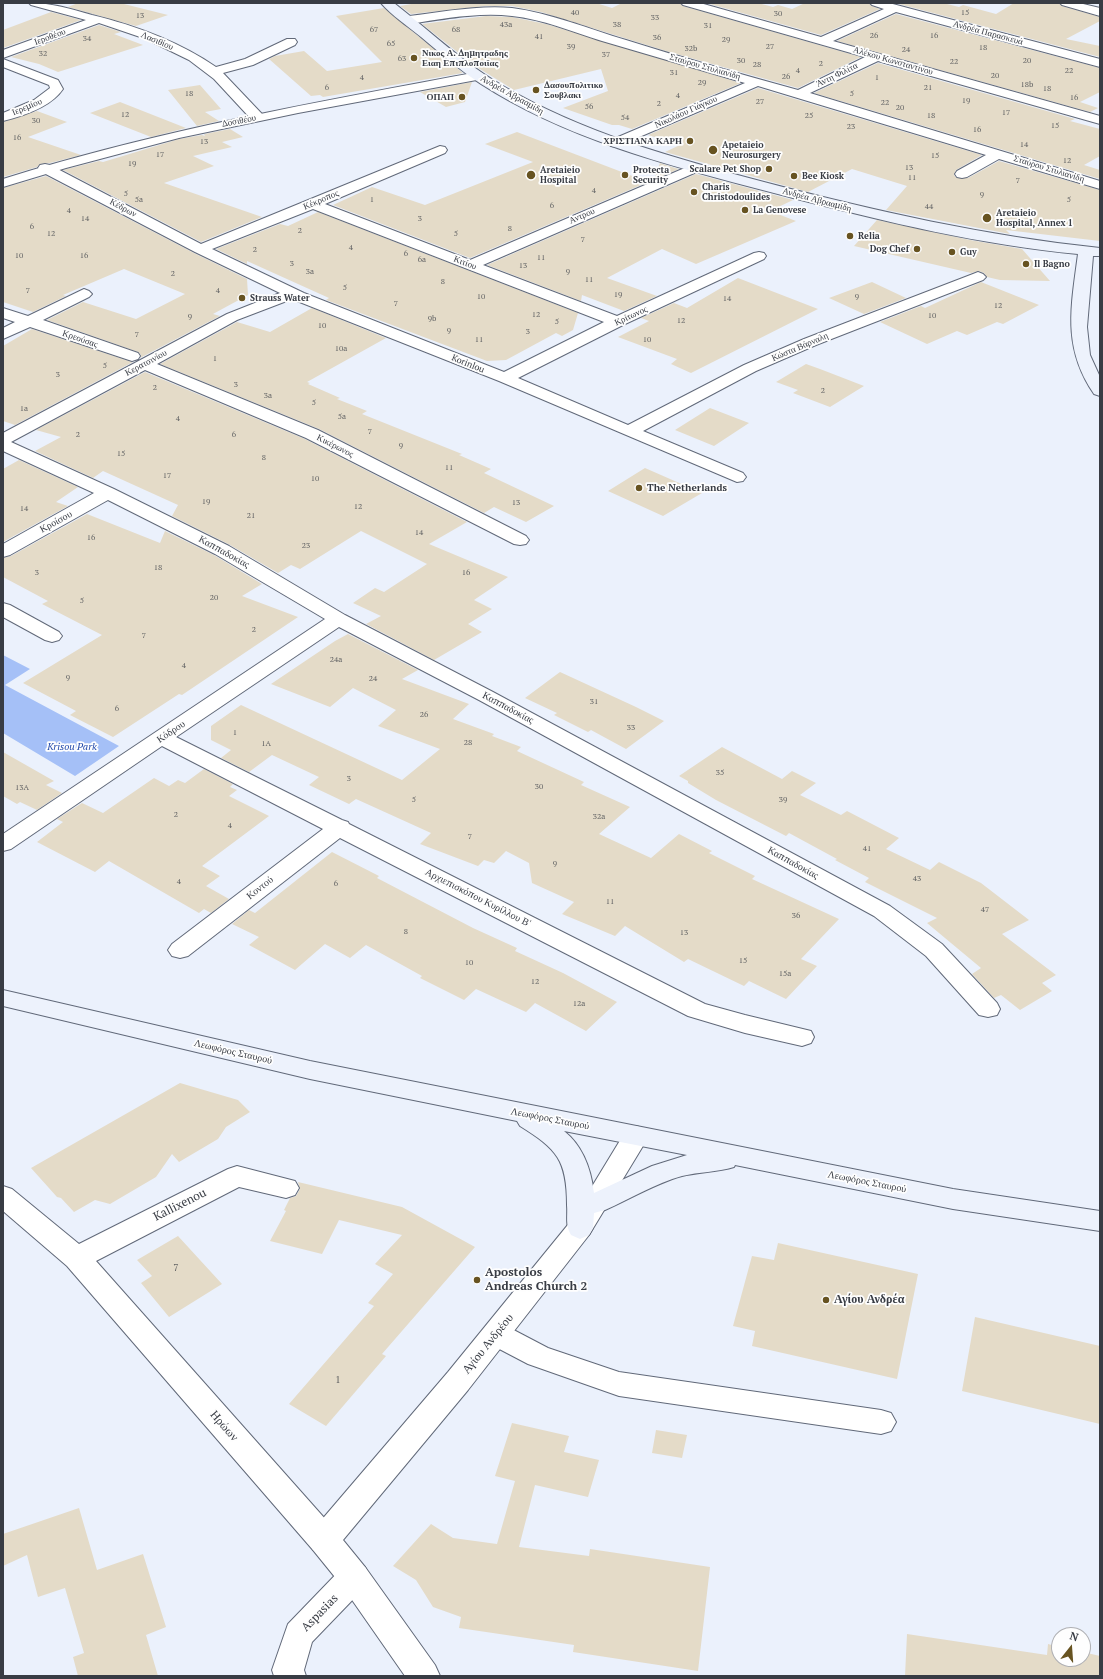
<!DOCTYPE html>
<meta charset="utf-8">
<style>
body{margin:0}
#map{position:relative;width:1103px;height:1679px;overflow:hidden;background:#ebf1fc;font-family:"PT Serif",serif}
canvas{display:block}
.frame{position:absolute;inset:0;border:4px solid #383c44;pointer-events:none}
.north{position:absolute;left:1051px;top:1627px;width:40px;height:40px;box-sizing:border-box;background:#fefefe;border:1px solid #afb0b4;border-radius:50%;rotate:17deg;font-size:11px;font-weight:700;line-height:16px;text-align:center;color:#383c44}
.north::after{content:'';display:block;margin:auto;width:14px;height:18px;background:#675321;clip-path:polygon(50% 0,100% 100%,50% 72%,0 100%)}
</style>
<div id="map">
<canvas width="1103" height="1679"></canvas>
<div class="frame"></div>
<div class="north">N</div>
</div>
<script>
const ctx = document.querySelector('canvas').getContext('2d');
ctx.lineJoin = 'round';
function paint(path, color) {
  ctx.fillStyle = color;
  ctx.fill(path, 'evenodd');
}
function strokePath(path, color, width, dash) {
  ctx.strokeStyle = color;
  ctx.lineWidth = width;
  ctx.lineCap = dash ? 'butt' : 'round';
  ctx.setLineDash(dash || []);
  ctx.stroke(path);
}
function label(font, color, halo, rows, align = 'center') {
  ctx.font = font + ' "PT Serif",serif';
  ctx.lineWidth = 3.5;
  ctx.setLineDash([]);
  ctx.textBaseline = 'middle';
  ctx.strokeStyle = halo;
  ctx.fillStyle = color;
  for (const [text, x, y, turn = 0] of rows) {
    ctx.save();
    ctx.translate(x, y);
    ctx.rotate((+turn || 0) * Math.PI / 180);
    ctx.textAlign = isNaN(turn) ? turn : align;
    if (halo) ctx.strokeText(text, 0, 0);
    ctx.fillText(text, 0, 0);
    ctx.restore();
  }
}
paint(new Path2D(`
 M3 655 30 669 5 685 119 746 75 776 3 733Z`), '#a5c0f7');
paint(new Path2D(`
 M78 3H120L168 15 136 26 68 7Z
 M417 3H596L612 8 622 3H680L683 6 861 57 798 88 669 52 541 12 512 6H486L411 14 400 6Z
 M706 3H758L773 7 778 5 792 9 805 3H868L872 6 880 9 821 35Z
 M895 3H943L959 7 963 5 996 14 1014 3H1058L1062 6 1100 17V21L1066 39 1100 46V57Z
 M384 8 463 73 323 97 320 95 311 96 269 59 275 56 304 51 327 71 382 62 336 16Z
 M51 12 81 20 3 48V30Z
 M896 14 1100 68V92L1080 102 1098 108 1090 112 837 41Z
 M486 16 512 17 546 24 741 83 632 129 619 125H612L563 108 608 91 601 69 514 90 475 66 422 24Z
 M99 25 121 32 114 34 143 45 58 72 39 64 11 57Z
 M878 63 1075 119 1070 121 1100 129V156L1084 165 1100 170V179L814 93Z
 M472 82 465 102 446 107 420 92Z
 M200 85 221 109 205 112 219 121 197 126 168 90Z
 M758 88 982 155 956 170 954 175 957 178H968L999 161 1100 190V241L1006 230 1010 234 886 210 907 186 852 169 808 192 665 152 680 145 648 135Z
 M120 102 186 128 151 137 90 113Z
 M37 111 67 122 28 137 81 155 50 163 40 164 37 167 3 177V122Z
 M230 129 243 137 222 142 232 147 193 156 214 166 164 183 262 217 201 242 63 170 99 161 103 162 179 139 202 135 205 136 204 134Z
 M517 132 648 182 470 258 333 205 372 187 425 205 533 162 485 144Z
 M660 163 672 167 679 169 654 180Z
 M696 174 793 200 770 211 796 221 696 264 662 249 607 278 657 296 624 311 582 295 581 301 487 265Z
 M46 176 194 253 247 279 248 295 213 314 220 316 140 358 141 355 138 352 47 320 83 302 136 319 185 294 124 269 63 295 66 296 33 312 3 302V188Z
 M318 212 578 313 573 330 562 336 556 333 506 360 487 361 326 300 329 298 247 261V264L216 249 280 224 288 226Z
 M877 220 970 240 1022 249 1050 281 1000 280 987 277 984 273 979 271 971 273 854 246Z
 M738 278 818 309 691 373 671 364 677 359 618 337 649 321 641 318 674 303 687 308Z
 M872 282 906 298 864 314 829 298Z
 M981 282 1039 305 1003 324 997 322 967 335 957 331 927 344 880 322 921 306 925 308Z
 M312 308 386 338 307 382 310 383 308 384 340 398 337 399 367 411 362 414 462 454 459 455 491 469 484 473 554 506 526 522 494 507 484 513 319 429 160 364 237 322 270 332Z
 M32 329 132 362H133L15 425 3 421V346Z
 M806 364 820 369 864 386 830 407 793 393 798 390 776 382Z
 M145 372 305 439 467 522 429 544 508 577 474 600 492 609 468 624 482 632 434 660 366 624 381 616 353 603 375 588 384 592 427 564 361 531 300 569 291 565 278 573 230 545 172 516 178 505 103 471 93 478 35 451 61 437 36 430Z
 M710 408 749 423 714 446 675 430Z
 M19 460 78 487 56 502 68 506 3 542V469Z
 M645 468 702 493 663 516 608 491Z
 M87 514 160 543 165 531 214 555 262 584 242 596 298 617 182 695 179 694 113 737 70 715 76 711 23 683 102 635 42 604 48 601 3 577V558L11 556Z
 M348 634 418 670 402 679 469 704 453 719 494 734 492 736 521 747 517 751 584 782 581 785 630 807 599 834 651 858 679 834 712 851 709 853 755 876 752 879 839 919 801 959 817 966 786 999 749 981 744 986 688 959 684 962 625 926 615 936 562 914 574 902 532 883 529 863 506 851 494 863 484 860 478 866 420 844 431 833 356 799 349 804 309 785 319 777 272 755 249 772 221 758 231 750 211 740V726L241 705 402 780 440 749 378 726 396 710 353 688 330 707 271 684 335 641Z
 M560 672 636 707 664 721 626 749 591 730 588 732 554 715 557 713 525 698Z
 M722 747 782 779 792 771 816 783 800 795 841 815 847 811 899 838 886 849 930 870 939 862 981 883 1029 920 1002 934 1056 975 1042 983 1052 991 1020 1010 1001 995 994 998 972 974 981 968 927 923 937 918 865 882 869 878 835 860 837 859 789 833 786 836 716 800 688 783V781L679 776Z
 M3 752 54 781 46 785 62 793 37 810 20 802 17 804 3 796Z
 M204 769 233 784 230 787 237 790 229 796 269 816 202 866 220 876 206 886 229 899 211 913 204 909 199 913 109 861 95 872 37 842 63 822 57 819 82 803 103 813 154 778 169 786 178 780 185 783Z
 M332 852 379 876 377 878 473 928 517 948 515 951 563 973 617 1002 586 1031 535 1003 526 1012 476 989 464 1000 420 978 422 976 366 945 350 958 325 944 295 970 249 945 259 937 232 924 249 910 255 913Z
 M180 1083 238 1100 250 1112 226 1127 218 1139 179 1162 172 1154 156 1177 110 1204 95 1200 74 1212 61 1198 57 1197 31 1168Z
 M298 1182 402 1207 475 1247 382 1354 386 1356 326 1426 289 1404 374 1306 368 1303 393 1274 375 1264 402 1235 339 1220 322 1254 270 1241 286 1211 284 1210 290 1198 296 1196 300 1189Z
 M178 1236 222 1284 169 1317 141 1283 152 1276 137 1260Z
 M778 1243 918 1274 897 1379 752 1346 755 1331 733 1326 752 1256 774 1260Z
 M975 1317 1100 1346V1424L962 1391Z
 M512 1423 569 1436 564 1452 599 1460 588 1497 535 1485 519 1547 589 1556 590 1549 710 1567 698 1671 573 1652 574 1645 459 1628 461 1617 433 1607 416 1580 393 1566 431 1524 453 1538 497 1544 515 1481 495 1476Z
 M656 1430 687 1435 682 1458 652 1453Z
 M79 1508 97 1570 143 1554 166 1627 146 1635 158 1676H78L73 1657 84 1653 65 1588 38 1597 27 1555 3 1566V1534Z
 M907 1634 1047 1655 1048 1644 1059 1647V1659H1083V1652L1100 1656V1676H905Z`), '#e4dbc8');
const minor = new Path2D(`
 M29 3C53 3 70 9 92 15 137 26 178 41 216 67L245 59 287 39H295L297 42 295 45 253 65 223 73 262 114 264 117 262 120H252L214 79 189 60 146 39 99 23 3 58V50L86 20 31 5Z
 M681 3H700L821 37 884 9 872 5 870 3H889L1100 59V67L896 12 833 41 1100 116V124L878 61 810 93 1100 181V189L999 159 967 177 962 178 957 177 955 174 957 171 986 155 758 86 616 147 611 146 609 143 611 140 745 83C697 69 650 55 602 41 573 32 542 19 512 16 478 12 443 19 409 24L405 23 403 20 405 17 409 16C443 12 478 5 512 8 550 13 589 29 626 40 683 58 740 74 798 90L865 57 683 5Z
 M1060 3H1079L1100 8V16L1062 5Z
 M3 59 58 80 63 89C51 107 23 116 3 121V113L34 100 50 88 49 85 3 67Z
 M440 146 445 147 447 150 445 153 325 204 470 260 694 164 699 165 701 168 699 171 483 265 617 316 754 253 759 252 764 253 766 256 764 259 623 325 518 378 628 425 744 365 804 339 973 274 978 272 983 274 986 277 983 280 816 345 756 371 643 431 743 473 746 477 743 481 737 482 499 381 292 299 237 320 157 364 318 430 526 536 529 540 526 544 520 545 514 544 306 438 145 370 11 442 114 489 229 546 345 615 493 692 890 906 942 944 997 1003 1000 1009 997 1015 988 1017 979 1015 926 956 874 916 479 700 339 627 176 737 342 820 348 822 349 824 705 1004 745 1015 811 1031 814 1037 811 1043 802 1046 745 1033 688 1016 340 838 188 956 180 958 172 956 168 950 172 944 323 829 162 746 11 849 3 851V834L325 619 215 554 108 500 10 555 3 557V544L94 493 3 451V433L227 314 280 293 195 252 40 171 38 168 40 165 45 164 50 165 201 244ZM313 209 604 322 504 372 304 293 212 249Z
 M84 289 89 291 92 294 89 297 43 320 138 353 140 356 138 359 132 361 30 327 3 339V328L15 322 3 318V308L28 316Z
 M3 603 10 605 59 632 62 636 59 640 52 642 45 640 3 617Z
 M237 1166 295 1181 299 1188 295 1195 286 1198 239 1187 96 1261 335 1530 339 1540 335 1550 324 1554 313 1550 67 1266 3 1211V1186L12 1189 79 1244 228 1169Z
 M496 1322 506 1326 548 1348 619 1372 881 1410 891 1413 896 1422 891 1431 881 1434 619 1396 528 1364 486 1342 482 1334 486 1326Z
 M354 1563 365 1567 370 1577 365 1587 312 1642 304 1670 306 1676H274L272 1670 288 1624 343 1567Z`);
const tertiary = new Path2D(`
 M478 72 482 73 484 76 482 79 298 113 179 138 66 168 3 187V179C159 130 318 102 478 72Z
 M636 1126 645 1129 649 1136 589 1235 468 1390 343 1540 365 1567 435 1665 440 1676H405L343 1587 313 1550 309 1540 313 1530 448 1372 571 1221 627 1129Z`);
const secondary = new Path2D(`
 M381 3H394C430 31 463 63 503 86 583 133 674 158 764 182 875 211 986 236 1100 248V256H1093L1087 327 1090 355 1100 377V396L1094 394C1062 347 1071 307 1078 254 981 245 887 222 793 198 687 170 574 144 481 84 460 70 441 54 421 37 409 27 391 15 381 3Z
 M3 990 310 1061 953 1189 1100 1211V1231L953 1209 735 1165 734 1167C717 1172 699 1172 682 1176 656 1183 630 1199 605 1210L594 1213 593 1228 589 1235 580 1239 571 1235C565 1225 568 1216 567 1205 567 1160 557 1149 520 1126L517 1121 310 1079 3 1006ZM564 1131 687 1155 652 1166 594 1193C591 1169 583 1146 564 1131Z`);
strokePath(minor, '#616979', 2);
strokePath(tertiary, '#616979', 2);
strokePath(secondary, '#616979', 2);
paint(minor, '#fff');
paint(tertiary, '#fff');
paint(secondary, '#edf2fc');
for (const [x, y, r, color] of [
 [414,58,4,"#675321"],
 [536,90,4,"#675321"],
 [462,97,4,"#675321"],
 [690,141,4,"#675321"],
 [713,150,5,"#675321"],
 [769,169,4,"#675321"],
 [531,175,5,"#675321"],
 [625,175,4,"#675321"],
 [794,176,4,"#675321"],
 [694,192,4,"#675321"],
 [745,210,4,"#675321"],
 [987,218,5,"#675321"],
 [850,236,4,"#675321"],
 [917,249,4,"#675321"],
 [952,252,4,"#675321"],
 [1026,264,4,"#675321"],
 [242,298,4,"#675321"],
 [639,488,4,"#675321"],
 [477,1280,4,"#675321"],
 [826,1300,4,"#675321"]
]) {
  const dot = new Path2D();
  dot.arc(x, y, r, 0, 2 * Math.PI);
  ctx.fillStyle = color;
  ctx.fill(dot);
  strokePath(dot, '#fefefe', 1.5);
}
label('8px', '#636465', null, [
 ["40",575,13],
 ["15",965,13],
 ["30",778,14],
 ["13",140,16],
 ["33",655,18],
 ["43a",506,25],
 ["38",617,25],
 ["31",708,26],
 ["67",374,30],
 ["68",456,30],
 ["26",874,36],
 ["16",934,36],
 ["41",539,37],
 ["36",657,38],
 ["34",87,39],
 ["29",726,40],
 ["65",391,44],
 ["39",571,47],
 ["27",770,47],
 ["18",983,48],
 ["32b",691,49],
 ["24",906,50],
 ["32",43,54],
 ["37",606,55],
 ["63",402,59],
 ["30",741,61],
 ["20",1027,61],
 ["22",954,62],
 ["2",821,64],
 ["28",757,65],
 ["4",798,71],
 ["22",1069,71],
 ["31",674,73],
 ["20",995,76],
 ["26",786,77],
 ["4",362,78],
 ["1",877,78],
 ["29",702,83],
 ["18b",1027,85],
 ["6",327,88],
 ["21",928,88],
 ["18",1047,89],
 ["18",189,94],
 ["5",852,94],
 ["4",678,96],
 ["16",1074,98],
 ["19",966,101],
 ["27",760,102],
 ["22",885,103],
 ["2",659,104],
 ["56",589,107],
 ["20",900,108],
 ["17",1006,113],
 ["12",125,115],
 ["25",809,116],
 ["18",931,116],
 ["54",625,118],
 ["30",36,121],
 ["15",1055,126],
 ["23",851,127],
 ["16",977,130],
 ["16",17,138],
 ["13",204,142],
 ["14",1024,145],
 ["17",160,155],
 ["15",935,156],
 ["12",1067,161],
 ["19",132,164],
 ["13",909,168],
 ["11",912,178],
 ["7",1018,181],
 ["4",594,191],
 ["5",126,194],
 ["9",982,195],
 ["5a",139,200],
 ["1",372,200],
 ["5",1069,200],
 ["6",552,206],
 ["44",929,207],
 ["4",69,211],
 ["14",85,219],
 ["3",420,219],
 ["6",32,227],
 ["8",510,229],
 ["2",300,231],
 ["12",51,234],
 ["5",456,234],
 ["7",583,240],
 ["4",351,248],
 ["2",255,250],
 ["6",406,254],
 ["10",19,256],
 ["16",84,256],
 ["11",541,258],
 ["6a",422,260],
 ["3",292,264],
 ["13",523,266],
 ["3a",310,272],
 ["9",568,272],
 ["2",173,274],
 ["11",589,280],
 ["8",443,282],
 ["5",345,288],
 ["7",28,291],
 ["4",218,291],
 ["19",618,295],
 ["10",481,297],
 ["9",857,297],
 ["14",727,299],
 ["7",396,304],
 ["12",998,306],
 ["12",536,315],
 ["10",932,316],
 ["9",190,317],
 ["9b",432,319],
 ["12",681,321],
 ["5",557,322],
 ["10",322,326],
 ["9",449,331],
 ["3",528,332],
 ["7",137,335],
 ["11",479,340],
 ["10",647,340],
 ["10a",341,349],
 ["1",215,359],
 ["5",105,366],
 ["3",58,375],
 ["3",236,385],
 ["2",155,388],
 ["2",823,391],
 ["3a",268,396],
 ["5",314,403],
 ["1a",24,409],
 ["5a",342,417],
 ["4",178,419],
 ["7",370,432],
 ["2",78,435],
 ["6",234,435],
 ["9",401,446],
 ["15",121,454],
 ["8",264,458],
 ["11",449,468],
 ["17",167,476],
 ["10",315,479],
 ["19",206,502],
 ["13",516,503],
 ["12",358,507],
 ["14",24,509],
 ["21",251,516],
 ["14",419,533],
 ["16",91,538],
 ["23",306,546],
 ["18",158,568],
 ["3",37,573],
 ["16",466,573],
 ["20",214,598],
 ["5",82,601],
 ["2",254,630],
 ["7",144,636],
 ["24a",336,660],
 ["4",184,666],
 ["9",68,678],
 ["24",373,679],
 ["31",594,702],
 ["6",117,709],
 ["26",424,715],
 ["33",631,728],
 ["1",235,733],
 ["28",468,743],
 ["1A",266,744],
 ["35",720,773],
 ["3",349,779],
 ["30",539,787],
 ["13A",22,788],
 ["5",414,800],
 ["39",783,800],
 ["2",176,815],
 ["32a",599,817],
 ["4",230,826],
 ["7",470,837],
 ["41",867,849],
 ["9",555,864],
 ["43",917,879],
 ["4",179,882],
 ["6",336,884],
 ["11",610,902],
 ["47",985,910],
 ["36",796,916],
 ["8",406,932],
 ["13",684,933],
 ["15",743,961],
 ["10",469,963],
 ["15a",785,974],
 ["12",535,982],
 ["12a",579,1004]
]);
label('9px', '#383c44', '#fefefe', [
 ["Ανδρέα Παρασκευά",988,33,15],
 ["Ιεροθέου",50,37,-20],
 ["Λασιθίου",157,41,23],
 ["Αλέκου Κωνσταντίνου",893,61,16],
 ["Σταύρου Στυλιανίδη",705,67,16],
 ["Άντη Φιλίτα",837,75,-26],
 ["Ανδρέα Αβρααμίδη",512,95,29],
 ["Ιερεμίου",27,107,-23],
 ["Νικολάου Γιάγκου",686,112,-24],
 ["Δοσιθέου",239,121,-11],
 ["Σταύρου Στυλιανίδη",1049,169,17],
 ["Κέκροπος",321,200,-23],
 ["Ανδρέα Αβρααμίδη",817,200,15],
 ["Κέδρων",123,208,28],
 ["Αντρου",582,216,-23],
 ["Κιτίου",465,263,21],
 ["Κρίτωνος",631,316,-25],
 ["Κρεούσας",80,339,19],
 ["Κώστα Βάρναλη",800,347,-23],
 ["Κερατσινίου",146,363,-28],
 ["Korinlou",468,364,22],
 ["Κικέρωνος",335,446,27]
]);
label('bold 9px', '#383c44', '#fefefe', [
 ["Νικος Α. Δημητραδης",422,53],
 ["Ειαη Επιπλοποιϊας",422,63],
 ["Δασουπολιτικο",544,85],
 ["Σουβλακι",544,95],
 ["ΟΠΑΠ",454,97,"right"],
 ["ΧΡΙΣΤΙΑΝΑ ΚΑΡΗ",682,141,"right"],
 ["Apetaieio",722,145],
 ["Neurosurgery",722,155],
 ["Scalare Pet Shop",761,169,"right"],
 ["Aretaieio",540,170],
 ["Hospital",540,180],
 ["Protecta",633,170],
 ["Security",633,180],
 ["Bee Kiosk",802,176],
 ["Charis",702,187],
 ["Christodoulides",702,197],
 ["La Genovese",753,210],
 ["Aretaieio",996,213],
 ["Hospital, Annex 1",996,223],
 ["Relia",858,236],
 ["Dog Chef",909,249,"right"],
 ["Guy",960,252],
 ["Il Bagno",1034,264],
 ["Strauss Water",250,298]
], 'left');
label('bold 10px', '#383c44', '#fefefe', [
 ["The Netherlands",647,488]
], 'left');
label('10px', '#383c44', '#fefefe', [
 ["Κροίσου",56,522,-29],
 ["Καππαδοκίας",224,552,29],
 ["Καππαδοκίας",508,708,28],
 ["Κόδρου",171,732,-34],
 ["Καππαδοκίας",793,863,29],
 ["Κοντού",260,888,-38],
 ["Αρχιεπισκόπου Κυρίλλου Β'",478,898,27],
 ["Λεωφόρος Σταυρού",233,1052,13],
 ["Λεωφόρος Σταυρού",550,1119,11],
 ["Λεωφόρος Σταυρού",867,1182,11]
]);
label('italic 10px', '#264dac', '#fefefe', [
 ["Krisou Park",72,747]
]);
label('10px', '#636465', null, [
 ["7",176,1268],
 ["1",338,1380]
]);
label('12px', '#383c44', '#fefefe', [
 ["Kallixenou",180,1205,-27],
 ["Αγίου Ανδρέου",488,1344,-51],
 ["Ηρώων",224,1426,49],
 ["Aspasias",320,1613,-46]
]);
label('bold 12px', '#383c44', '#fefefe', [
 ["Apostolos",485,1273],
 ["Andreas Church 2",485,1287],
 ["Αγίου Ανδρέα",834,1300]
], 'left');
</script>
